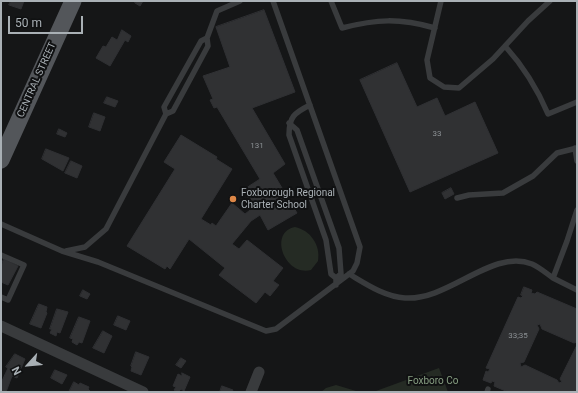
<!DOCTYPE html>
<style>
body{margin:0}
#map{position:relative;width:578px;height:393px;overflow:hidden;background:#151617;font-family:Roboto,sans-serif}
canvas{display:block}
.frame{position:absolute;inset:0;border:2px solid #a9b0b5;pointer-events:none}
.north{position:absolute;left:8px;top:345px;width:40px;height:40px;-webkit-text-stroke:3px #101112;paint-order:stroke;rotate:243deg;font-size:11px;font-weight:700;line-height:16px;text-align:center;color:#a9b0b5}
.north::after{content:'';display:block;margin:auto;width:14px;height:18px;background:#a9b0b5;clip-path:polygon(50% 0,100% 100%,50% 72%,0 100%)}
.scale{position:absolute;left:8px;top:16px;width:75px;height:18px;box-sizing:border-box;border:2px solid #a9b0b5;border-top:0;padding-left:5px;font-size:12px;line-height:14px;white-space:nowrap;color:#a9b0b5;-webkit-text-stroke:3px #101112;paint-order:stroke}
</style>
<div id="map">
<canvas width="578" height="393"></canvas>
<div class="frame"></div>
<div class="north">N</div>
<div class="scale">50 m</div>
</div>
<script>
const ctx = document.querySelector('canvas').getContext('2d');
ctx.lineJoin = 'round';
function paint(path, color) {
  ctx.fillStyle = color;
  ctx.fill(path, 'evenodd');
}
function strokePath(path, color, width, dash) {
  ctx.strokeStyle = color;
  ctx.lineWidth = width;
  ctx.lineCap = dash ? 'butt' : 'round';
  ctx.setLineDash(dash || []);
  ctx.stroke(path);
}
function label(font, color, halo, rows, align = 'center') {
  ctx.font = font + ' Roboto,sans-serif';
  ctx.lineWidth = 4;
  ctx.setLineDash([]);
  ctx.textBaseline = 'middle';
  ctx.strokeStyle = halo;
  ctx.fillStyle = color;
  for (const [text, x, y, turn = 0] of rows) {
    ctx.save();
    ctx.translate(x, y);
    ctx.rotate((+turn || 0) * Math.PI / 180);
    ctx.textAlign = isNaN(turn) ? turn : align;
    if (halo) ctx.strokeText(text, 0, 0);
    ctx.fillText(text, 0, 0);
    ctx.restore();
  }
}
paint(new Path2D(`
 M295 227C310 230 321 245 318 261L311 270C285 277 268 232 295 227Z
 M439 368 448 392H321L326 388 336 385 356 391H376Z`), '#252b24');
const building = new Path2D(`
 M11 1H24L21 9 9 5Z
 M136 1H143L140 6 135 3Z
 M264 10 295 92 252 108 285 164 273 173 297 213 268 230 260 215 251 221 232 244 239 249 247 240 283 268 273 281 279 285 270 296 265 292 256 303 219 275 225 268 189 239 170 269 167 266 165 269 127 246 175 169 164 162 181 135 217 157 216 159 232 169 201 219 211 225 212 223 216 226 232 203 245 214 254 207 243 190 260 179 217 107 214 108 210 100 213 99 203 76 230 67 216 27Z
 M122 30 131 36 128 42 125 40 110 66 96 58 103 46 106 47 112 37 117 40Z
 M397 63 417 107 437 98 445 116 475 102 498 153 410 192 360 80Z
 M107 97 118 101 115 107 104 103Z
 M94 113 105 117 100 131 89 127Z
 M59 129 67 133 65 137 57 134Z
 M46 149 69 158 63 171 42 159Z
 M71 161 82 166 77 178 65 173Z
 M451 188 454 194 445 199 442 193Z
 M4 259 18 266 8 285 1 282V266Z
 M524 287 532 290 531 293 535 294 537 292 577 309V342L574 343 542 329 540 324 537 325 539 329 524 362 520 363 521 367 525 365 557 380 559 383 562 382 560 379 577 345V392H508L494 386 495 382 492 381 491 383 483 380 486 371 488 372 490 369 486 368 518 297 521 298 523 296 521 295Z
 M83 290 90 294 87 299 80 296Z
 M39 304 47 307 46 312 47 313 41 328 30 324Z
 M57 309 68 312 60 333 57 332 56 336 50 333 52 329H50Z
 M118 316 130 321 126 330 114 325Z
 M79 317 90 321 82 343 79 342 77 345 72 342 73 339 70 338Z
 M103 331 112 336 104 353 93 348Z
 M136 352 149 357 141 375 131 371 132 367 131 366Z
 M15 354 25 359 17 378 12 376 6 392H1V383L8 368 6 367Z
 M181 358 186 361 181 368 176 365Z
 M55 370 67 375 62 384 51 378Z
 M182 373 190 377 184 391 181 389 178 392 174 390 176 387 173 386 178 374 182 376Z
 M74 382 79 385 80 383 89 387 88 389 91 392H69Z
 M222 386 233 390 232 392H220Z`);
paint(building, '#303133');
strokePath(building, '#2f3033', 1);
strokePath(new Path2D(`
 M331 1 342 28C377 19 399 18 435 28
 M441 1 427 60 430 78 444 87 459 88 493 59 528 21 550 1
 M505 46C524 67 537 88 548 114L577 102
 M310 105C294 113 289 117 289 135L326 240 331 274 336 278V285
 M166 114 173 111 208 46 207 38 217 11 240 1
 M289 123 297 130 339 248 341 274 336 278
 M575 148 577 161
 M457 198 469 195 503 193 533 176 557 153 577 148
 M577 210 567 241 553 278 577 290
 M1 224 62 251 98 262 266 331 276 329 353 271 357 263 360 247 273 1
 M66 251 85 247 106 229 166 114 164 107 201 41 207 38
 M1 255 24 265 8 300 1 297
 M349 274C366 284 385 297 405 298 449 301 492 248 532 264 539 267 546 273 553 278
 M487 392 488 389`), '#393b3d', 5.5);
strokePath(new Path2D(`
 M1 326 143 392
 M251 392 259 372`), '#393b3d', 11);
strokePath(new Path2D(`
 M1 160 73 1`), '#53565a', 17);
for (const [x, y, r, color] of [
 [233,199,4,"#dd8747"]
]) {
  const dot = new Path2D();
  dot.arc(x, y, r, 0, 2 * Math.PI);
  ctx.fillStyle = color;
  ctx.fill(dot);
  strokePath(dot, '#101112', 1.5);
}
label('8px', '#8b9094', null, [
 ["33",437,134],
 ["131",257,146],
 ["33;35",518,336]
]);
label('10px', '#a9b0b5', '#101112', [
 ["CENTRAL STREET",37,80,-66]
]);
label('10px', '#a9b0b5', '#101112', [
 ["Foxborough Regional",241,193],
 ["Charter School",241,205]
], 'left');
label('10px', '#879e82', '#101112', [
 ["Foxboro Co",433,381]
]);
</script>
